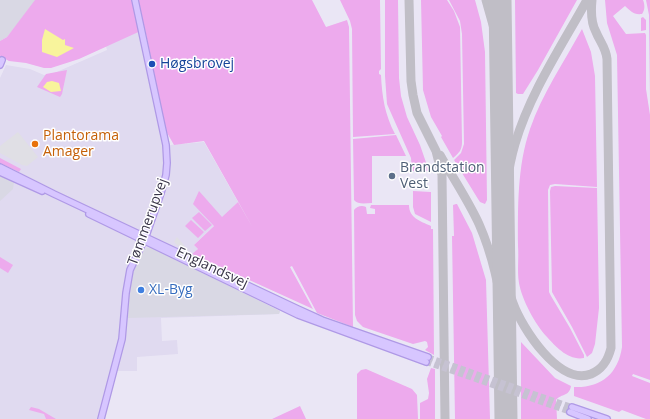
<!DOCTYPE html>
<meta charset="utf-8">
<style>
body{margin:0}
canvas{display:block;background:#eae6f5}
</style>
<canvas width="650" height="419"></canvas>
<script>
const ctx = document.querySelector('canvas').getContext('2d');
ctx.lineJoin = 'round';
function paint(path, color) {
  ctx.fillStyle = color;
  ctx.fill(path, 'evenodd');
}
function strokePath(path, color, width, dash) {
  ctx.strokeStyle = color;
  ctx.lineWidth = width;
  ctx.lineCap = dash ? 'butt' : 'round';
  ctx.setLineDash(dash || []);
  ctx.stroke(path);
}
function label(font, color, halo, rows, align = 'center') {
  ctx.font = font + ' "Open Sans",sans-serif';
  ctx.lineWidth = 3;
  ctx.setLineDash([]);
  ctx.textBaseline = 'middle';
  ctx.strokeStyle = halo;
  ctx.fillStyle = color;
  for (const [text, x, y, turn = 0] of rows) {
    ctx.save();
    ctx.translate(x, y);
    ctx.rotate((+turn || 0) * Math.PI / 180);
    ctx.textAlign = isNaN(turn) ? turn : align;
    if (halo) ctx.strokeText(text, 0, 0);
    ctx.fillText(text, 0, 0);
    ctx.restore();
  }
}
paint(new Path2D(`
 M140 0 170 145 204 142 238 202 194 245 198 249 184 264 280 311 279 314 161 318 162 341 177 340 178 354 137 357V371H116L104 419H0V78L6 65 30 69 44 75 52 74 107 50 100 22Z`), '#e0daf0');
paint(new Path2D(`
 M0 0H37L7 37 0 41Z
 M0 176 14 182 13 189 0 201Z
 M147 248H151L184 264 280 311 279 314 128 318 130 280 138 261 143 251Z`), '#d9d8e4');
paint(new Path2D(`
 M35 0H312L326 27 347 20 349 27 353 327 317 313 292 266 290 267 313 309 192 254 198 249 194 245 214 226 193 204 199 191 222 217 238 202 253 228 204 141 174 145 166 131 145 29 79 59 51 68H44L26 63 9 61 0 56V41L7 37Z
 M340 0H380L381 69 379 71V74L381 75C382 97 385 115 395 134L353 137 352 29 350 21Z
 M385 0H398L399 78 401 96 407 117 420 145 429 171H412L411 158 387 104 385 76Z
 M421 0H447L454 11 460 27 462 142C462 150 459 153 453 158L441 137 442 136 431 117 423 90Z
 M449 0H475L481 22 485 52 487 200 485 204 480 202 478 199 454 160 461 153 464 144 462 34 460 21Z
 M515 0H577L538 70 523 94H518L516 93Z
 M605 0H643C645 5 645 10 642 14 633 15 631 11 625 6L613 16 626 34 645 33 646 35V89L650 115V380L633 374 632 376 650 383V419H646L622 410 619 412 574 396V387C601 388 618 374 622 347L617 55 607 23Z
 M646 0H650V99L649 15Z
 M643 17 646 20V30L641 31V18Z
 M582 29 591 52 595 76 597 187 555 184 550 185 548 190 549 292 551 296 570 328 584 355V358C569 361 556 347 547 337 535 324 522 300 519 283 517 271 519 258 518 246 518 207 517 167 530 129 542 94 564 62 582 29Z
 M67 70 62 94 60 97 37 87 46 74Z
 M396 135 406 156H372V203C366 203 358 205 354 200L353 139Z
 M0 158 21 169 19 172 0 163Z
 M555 186 597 188 599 308 595 344 592 353 587 357 572 327 552 292 550 191 551 187Z
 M413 191 431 192V222L415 214 413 207Z
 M456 204H457L472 233 486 280 490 419H455L452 236H454L453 205Z
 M371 205H409C409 218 420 221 431 226V229H433L434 355 425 350 428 347 427 342 425 341 413 344 363 327 357 321 355 315 354 210C357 206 362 205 366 207L367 214H375V209L370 208Z
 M199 212 212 225 205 231 192 218Z
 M191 220 204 232 198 238 185 226Z
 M0 257 13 265 8 273 0 268Z
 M521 342 555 378 571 386C569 397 562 393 556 400L557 419H521Z
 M431 368 435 369V419H420V403L428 399 429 393 427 379Z
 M366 369 412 389 417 395 418 419H357V374L361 370Z
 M300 406 306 419H271H272Z
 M31 407 39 409 56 419H46L44 414 29 410Z`), '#edaaed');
paint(new Path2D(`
 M18 132 38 157 27 166 22 165 0 153V146Z
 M177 237 189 251 177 245 174 242Z`), '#e0dfe5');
paint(new Path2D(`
 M45 29 63 40 65 39V45L74 48 57 57 42 52V40Z
 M52 81 59 83 61 91 51 92 43 87 47 82Z`), '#f8f49c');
strokePath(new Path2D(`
 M409 0 411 81 413 95 417 113 436 151 442 175 445 419
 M486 0 495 32 501 74
 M440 155C453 178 468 200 479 224 494 258 501 294 505 331
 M503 226C505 198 507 171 515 144 530 93 561 47 587 0
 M504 258C505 274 507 289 513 303 522 328 559 386 591 374 603 369 608 360 611 348L607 59C606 48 600 42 596 32 591 23 591 10 592 0`), '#c0bec6', 9);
strokePath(new Path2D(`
 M500 0 506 419`), '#c0bec6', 23);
strokePath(new Path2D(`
 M428 357 572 407
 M426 362 570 412`), '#c6c2d2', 5.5, [5.5, 3]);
const secondary = new Path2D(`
 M0 65 2 60
 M0 167 54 194 298 309 322 320 428 357
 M0 172 42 191
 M89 214 298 315 426 362
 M572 407 607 419
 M570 412 588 419
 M101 419 122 339 126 293 130 270 146 236 161 193 166 175 167 163 166 145 135 0`);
strokePath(secondary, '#af99e6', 8);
strokePath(secondary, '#d7c6ff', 5.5);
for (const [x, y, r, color] of [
 [152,64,4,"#1a4fb4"],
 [35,144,4,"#e8710a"],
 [392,176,4,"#5c6f8a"],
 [141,290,4,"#3f7fe0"]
]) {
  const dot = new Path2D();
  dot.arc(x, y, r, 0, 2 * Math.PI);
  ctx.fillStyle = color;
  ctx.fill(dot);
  strokePath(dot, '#fff', 1.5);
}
label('14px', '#164399', '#fff', [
 ["Høgsbrovej",160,64]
], 'left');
label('14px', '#c56008', '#fff', [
 ["Plantorama",43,136],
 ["Amager",43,152]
], 'left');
label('14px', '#4e5e75', '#fff', [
 ["Brandstation",400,168],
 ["Vest",400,184]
], 'left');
label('14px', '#383448', '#fff', [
 ["Tømmerupvej",148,222,-70],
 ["Englandsvej",212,268,25]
]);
label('14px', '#366cbe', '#fff', [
 ["XL-Byg",149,290]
], 'left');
</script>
